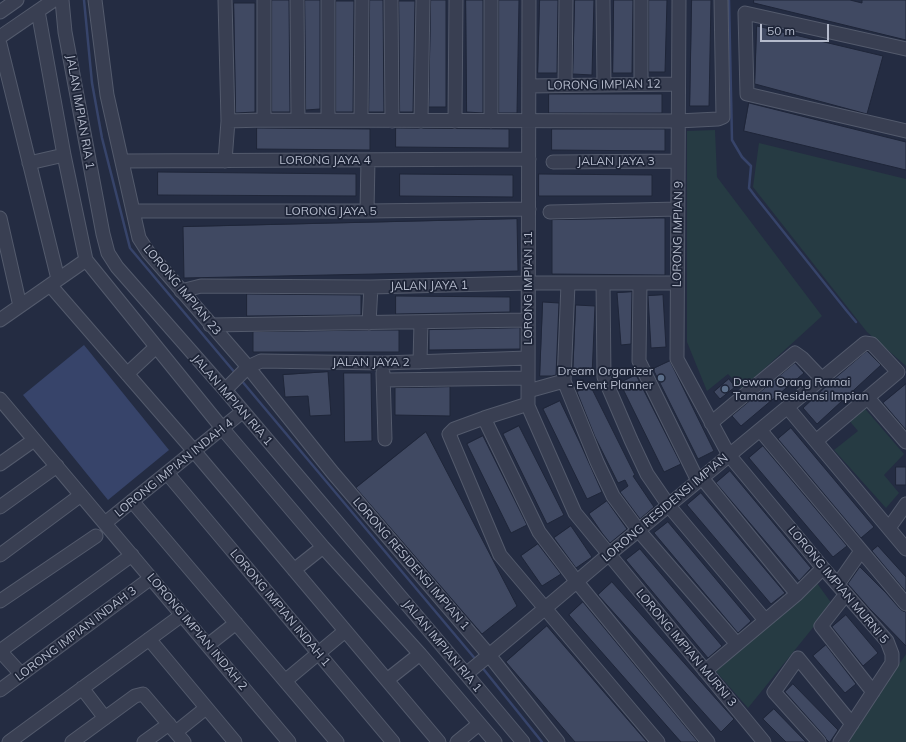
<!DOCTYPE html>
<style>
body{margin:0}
#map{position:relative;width:906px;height:742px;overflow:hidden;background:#242c42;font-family:Mulish,sans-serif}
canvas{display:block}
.scale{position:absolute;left:760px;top:24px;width:69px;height:18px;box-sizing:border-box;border:2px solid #b5bbcc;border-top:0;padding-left:5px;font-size:12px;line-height:14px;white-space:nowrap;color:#b5bbcc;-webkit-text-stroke:3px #1d2437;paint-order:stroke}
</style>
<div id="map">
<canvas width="906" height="742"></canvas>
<div class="scale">50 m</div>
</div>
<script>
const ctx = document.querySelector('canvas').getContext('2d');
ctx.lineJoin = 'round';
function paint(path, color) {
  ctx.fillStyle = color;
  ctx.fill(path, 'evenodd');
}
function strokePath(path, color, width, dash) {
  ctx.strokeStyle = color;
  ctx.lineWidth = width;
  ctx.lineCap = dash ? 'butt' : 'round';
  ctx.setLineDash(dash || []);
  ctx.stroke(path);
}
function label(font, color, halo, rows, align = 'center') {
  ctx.font = font + ' Mulish,sans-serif';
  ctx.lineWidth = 3.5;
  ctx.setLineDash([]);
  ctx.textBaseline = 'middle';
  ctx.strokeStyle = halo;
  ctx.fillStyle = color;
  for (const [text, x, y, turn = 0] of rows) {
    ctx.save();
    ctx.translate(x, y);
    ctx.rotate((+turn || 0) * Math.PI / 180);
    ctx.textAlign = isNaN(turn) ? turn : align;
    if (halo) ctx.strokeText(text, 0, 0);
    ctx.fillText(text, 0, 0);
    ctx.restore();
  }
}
paint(new Path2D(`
 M715 130 717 177 822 316 742 389 728 374 707 391 687 342V131Z
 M759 143 906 179V366L867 332 753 187Z
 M861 404 904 454 884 475 899 493 886 508 834 450 858 431 847 418Z
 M814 579 832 604 748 708 713 668Z
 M906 654V742H847Z`), '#263b43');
paint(new Path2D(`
 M84 345 169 450 108 500 23 395Z`), '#37446a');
strokePath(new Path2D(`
 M84 0 92 83 102 138 130 248 236 374
 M729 0 732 140 742 157 751 166 749 188 755 196 846 310 856 322
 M241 380 477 661
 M481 666 542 742`), '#37446a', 2.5);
const building = new Path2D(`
 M272 0H289L290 112H272Z
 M305 0H320V109L306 110Z
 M370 0H383L384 112H369Z
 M431 0H446V107H429Z
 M466 0H483V113L467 112Z
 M499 0H519L517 113H499Z
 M540 0H558L557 73H538Z
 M575 0H594L592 75 573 74Z
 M614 0H633L632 73H613Z
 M649 0H667L665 72H649Z
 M692 0H711L709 106H690Z
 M754 0H850L862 3V0H906V40L754 3Z
 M336 1H354L353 112H336Z
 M399 1H415L413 112H400Z
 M234 3H255V112L236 113Z
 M757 26 883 56 867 114 755 84Z
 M549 94H662V113H549Z
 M749 103 906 142V170L744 131Z
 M257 128 370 129V150L257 149Z
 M396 128 509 129V148L396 147Z
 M552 129H665V151L552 150Z
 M158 172 356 174V196L158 195Z
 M400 174 513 175V197L400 196Z
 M539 174 652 175V196H539Z
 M656 218H665V275L552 274V220Z
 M517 219 518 271 184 278 183 227Z
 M632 292 631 344 621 345 617 293Z
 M247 294 361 295V315L247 316Z
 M663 295 666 347 651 348 648 296Z
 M396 296 510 297V312L396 314Z
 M543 302 559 303 556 375 552 376H540Z
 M576 305 595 306 592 376 573 375Z
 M520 328V349L429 350V330Z
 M371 330H399V352H253V332Z
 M867 351 881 365 817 424 803 408 833 380Z
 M670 361 714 451 698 459 653 369Z
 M795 363 804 373 741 426 732 416Z
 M328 372 331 415 310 416 308 396 285 397 283 375Z
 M344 373H371L372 441 345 442Z
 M636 375 681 464 664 472 620 383Z
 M729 379 735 387 720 399 714 392Z
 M906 384V430L883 403Z
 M590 385 635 475 633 476 654 507 640 519 620 492 628 486 625 480 618 483 595 437 577 392Z
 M450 387V416L395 415V388Z
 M560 401 581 445 602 492 587 499 543 409Z
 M519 426 564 515 547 524 503 434Z
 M791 428 874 527 861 538 778 439Z
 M426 432 517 606 482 634 356 488Z
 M483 436 527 525 511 533 467 444Z
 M763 446 847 546 833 557 749 458Z
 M896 467H906V485H896Z
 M730 471 811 568 799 581 716 483Z
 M701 493 785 593 771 604 687 505Z
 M607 501 627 529 610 543 602 533 589 514Z
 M668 522 751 621 738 633 654 533Z
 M571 526 592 557 576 568 554 538Z
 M538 544 561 574 542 586 521 556Z
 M878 546 906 577V592L872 551Z
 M640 549 722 646 708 658 626 560Z
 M860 567 886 593 900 609 903 611 906 612V646L869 608 848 584Z
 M612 582 734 719 721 732 598 595Z
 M583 602 698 742H681L569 615Z
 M846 615 878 653 863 666 832 627Z
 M547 626 647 742H575L506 662Z
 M826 645 856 684 845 693 813 656Z
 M793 684 838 730 830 742H829L826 739 825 737 785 692Z
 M774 709 806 742H786L763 719Z`);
paint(building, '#404962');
strokePath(building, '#1f2639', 1);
const minor = new Path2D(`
 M62 0 65 32 103 234 108 253 117 267 225 390 466 674 523 742
 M95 0 107 95 139 238 148 252 248 367 333 473 489 655 558 742
 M264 0V120
 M297 0 298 120
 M328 0V120
 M391 0 392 121
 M491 0V121
 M529 0 528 406 575 513 764 742
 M603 0 604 85
 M641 0V84
 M679 0 677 359 729 455 823 568 887 641 892 654V663L840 742
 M38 11 64 155 86 260 222 428 323 547 420 654 495 742
 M0 12 17 0
 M0 37 54 0
 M0 44 58 279
 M906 49 745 13 747 94 906 131
 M565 85 566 0
 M529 86 678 84
 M361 120 362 0
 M228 121 264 120 678 121 718 119 723 117 721 0
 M421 121 423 0
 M455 121 456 0
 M122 161 529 159
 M225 161 228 121 225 0
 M553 162 678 161
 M29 163 64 155
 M133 211H367L529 209
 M367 211 368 160
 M550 212 678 209
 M0 218 20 306
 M603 283 604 377 631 440 647 474 669 506 765 620
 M640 283 639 361 698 481
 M568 284 564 381 597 462 613 496 639 531 737 644
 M50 285 194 451 439 742
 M181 291 201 286 371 287 528 283H677
 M0 320 86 260
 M369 323 371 287
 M210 325 528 320
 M420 362 421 322
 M383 373 385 439
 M127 374 156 347
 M384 380 528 378
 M225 390 248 367 261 361 383 363 528 358
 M528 391 564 381
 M868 398 906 442
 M0 399 289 742
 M528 404 484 418 454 429 449 434 500 555 658 742
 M788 408 906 549
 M484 418 539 532 577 582 708 742
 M711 423 795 353 802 358 822 379
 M760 430 906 604
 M0 464 34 440
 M167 473 393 742
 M702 478 797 594
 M132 501 337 742
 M0 507 57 466
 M105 523 242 412
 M889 528 906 504
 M0 555 81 495
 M294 570 323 547
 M838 584 861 551
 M846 594 821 626 873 692
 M0 601 96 536
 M149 639 235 742
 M208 645 236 623
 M0 651 132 555
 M0 651 21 674
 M705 671 797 594 823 568
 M466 674C514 635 561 595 608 555 694 485 779 414 865 343L872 344 898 372 816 441
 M387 680 420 654
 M285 681 345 631
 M82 688 105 718
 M0 690 151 578
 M176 732 206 708
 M9 742 182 615
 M72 742 135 696 143 694 184 742
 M144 742 169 724
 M457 742 479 724
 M819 742 774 692 798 658 852 724`);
strokePath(minor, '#535a6c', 15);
strokePath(minor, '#393f52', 13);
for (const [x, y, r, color] of [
 [661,378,4,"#5c6f8a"],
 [725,389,4,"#5c6f8a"]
]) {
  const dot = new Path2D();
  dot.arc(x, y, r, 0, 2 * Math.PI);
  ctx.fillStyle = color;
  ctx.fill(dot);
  strokePath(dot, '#1d2437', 1.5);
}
label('12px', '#b5bbcc', '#1d2437', [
 ["LORONG IMPIAN 12",604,85,-1],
 ["JALAN IMPIAN RIA 1",80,112,80],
 ["LORONG JAYA 4",325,160],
 ["JALAN JAYA 3",616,161],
 ["LORONG JAYA 5",331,211],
 ["LORONG IMPIAN 9",678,234,-89],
 ["JALAN JAYA 1",429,286,-1],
 ["LORONG IMPIAN 11",528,288,-90],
 ["LORONG IMPIAN 23",182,290,50],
 ["JALAN JAYA 2",371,362],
 ["JALAN IMPIAN RIA 1",232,400,49],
 ["LORONG IMPIAN INDAH 4",174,468,-39],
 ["LORONG RESIDENSI IMPIAN",665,508,-40],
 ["LORONG RESIDENSI IMPIAN 1",411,564,49],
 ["LORONG IMPIAN MURNI 5",838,585,50],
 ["LORONG IMPIAN INDAH 1",280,608,50],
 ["LORONG IMPIAN INDAH 2",197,632,50],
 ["LORONG IMPIAN INDAH 3",76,634,-37],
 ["JALAN IMPIAN RIA 1",442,646,50],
 ["LORONG IMPIAN MURNI 3",686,648,50]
]);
label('12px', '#b5bbcc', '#1d2437', [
 ["Dream Organizer",653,371],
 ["- Event Planner",653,385],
 ["Dewan Orang Ramai",733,382,"left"],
 ["Taman Residensi Impian",733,396,"left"]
], 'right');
</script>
